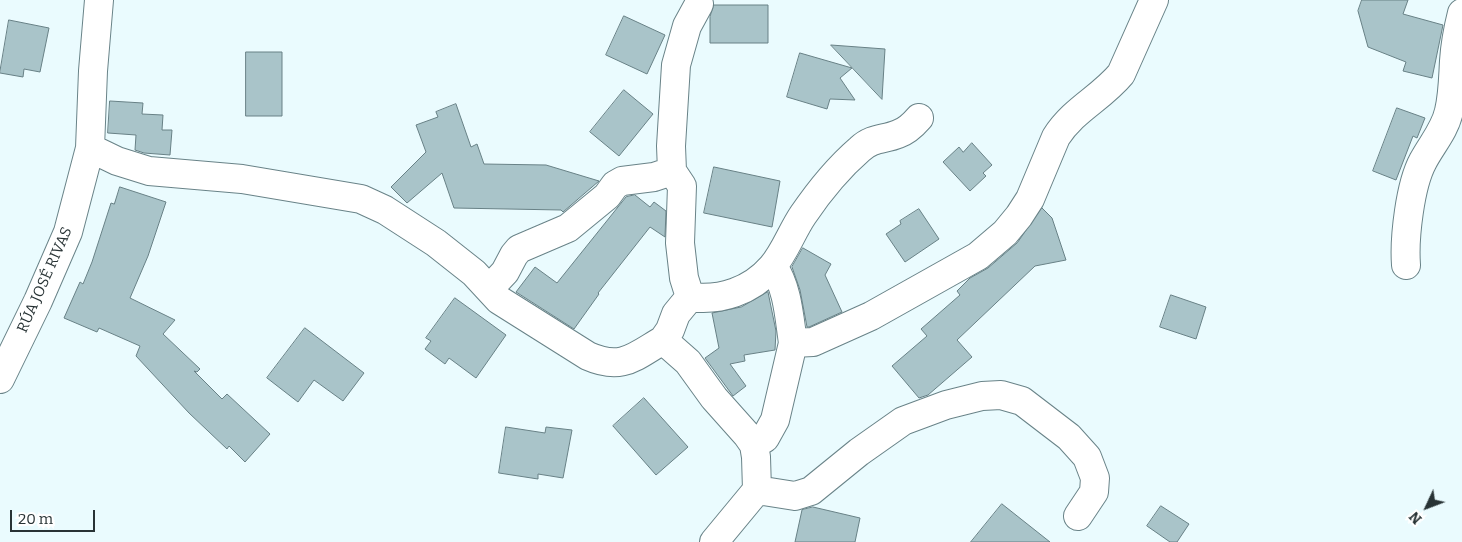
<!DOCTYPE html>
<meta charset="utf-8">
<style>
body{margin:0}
#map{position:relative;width:1462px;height:542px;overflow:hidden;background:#eafbfe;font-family:Bitter,serif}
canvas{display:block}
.north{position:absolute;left:1402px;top:482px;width:50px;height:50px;-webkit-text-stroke:4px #fff;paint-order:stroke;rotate:227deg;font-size:14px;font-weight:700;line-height:20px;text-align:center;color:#283335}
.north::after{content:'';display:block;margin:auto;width:18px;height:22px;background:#283335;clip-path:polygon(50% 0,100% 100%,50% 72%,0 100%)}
.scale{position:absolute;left:10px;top:510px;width:85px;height:22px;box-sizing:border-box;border:2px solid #283335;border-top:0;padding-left:6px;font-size:15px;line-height:18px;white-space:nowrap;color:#283335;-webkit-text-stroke:4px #fff;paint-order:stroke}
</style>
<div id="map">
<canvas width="1462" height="542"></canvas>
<div class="north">N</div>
<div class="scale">20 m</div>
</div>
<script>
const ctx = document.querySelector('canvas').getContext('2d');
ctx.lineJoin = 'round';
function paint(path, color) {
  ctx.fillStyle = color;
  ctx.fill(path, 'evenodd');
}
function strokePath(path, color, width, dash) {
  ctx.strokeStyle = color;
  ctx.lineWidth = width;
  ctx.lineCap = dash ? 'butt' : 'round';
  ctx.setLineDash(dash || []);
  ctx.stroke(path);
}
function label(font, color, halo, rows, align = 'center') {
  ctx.font = font + ' Bitter,serif';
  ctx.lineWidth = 4;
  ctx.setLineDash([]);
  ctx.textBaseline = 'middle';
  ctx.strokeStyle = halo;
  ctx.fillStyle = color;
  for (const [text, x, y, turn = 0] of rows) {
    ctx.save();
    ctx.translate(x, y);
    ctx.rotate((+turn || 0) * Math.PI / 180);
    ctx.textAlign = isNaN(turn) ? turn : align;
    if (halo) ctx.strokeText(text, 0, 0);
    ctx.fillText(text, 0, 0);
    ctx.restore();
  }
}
const building = new Path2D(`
 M1362 0H1408L1403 14 1443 25 1432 78 1403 71 1406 62 1368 47 1358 11Z
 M714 5H768V43H710V17Z
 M624 16 665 35 647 74 606 55Z
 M9 20 49 28 40 72 24 69 23 77 0 73Z
 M831 45 885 49 882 99Z
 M246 52H282V116H246Z
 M800 53 852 68 840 78 855 100 830 99 827 109 787 97Z
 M624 90 653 114 619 156 590 132Z
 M110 101 143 103 142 114 163 115 162 130H172L170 155 144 153 135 150 136 135 108 133Z
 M456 104 471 147 477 144 484 164 546 165 599 181 563 212 561 210 454 208 442 173 407 203 391 187 426 152 416 125 438 117 436 112Z
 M1397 108 1425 118 1417 138 1413 136 1396 180 1373 171Z
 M972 143 992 165 983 173 986 176 970 191 943 162 959 147 963 152Z
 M714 167 780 181 772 227 704 213Z
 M120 187 166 202 148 256 130 298 175 320 163 334 200 369 197 372 194 371 222 399 227 394 270 434 245 462 229 446 227 449 189 413 136 356 140 346 99 328 97 332 64 318 80 282 83 284 92 262 111 203 114 204Z
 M635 195 650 207 654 202 666 211 665 237 650 227 598 293 599 294 574 329 516 292 535 267 557 283 626 197Z
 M1042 208 1052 218 1066 260 1035 266 957 340 972 357 928 395 919 398 892 366 927 336 921 329 960 295 957 291 970 278 988 268 1017 243Z
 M919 209 939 239 905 262 886 234 901 224 900 221Z
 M803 248 831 264 825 275 842 312 809 327H807L800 290 792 267Z
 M768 292 776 331 775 350 744 355 745 361 730 364 746 386 733 396 705 358 719 348 712 313 741 307Z
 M1171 295 1206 307 1196 339 1160 327Z
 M455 298 506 335 476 378 449 358 445 364 425 349 431 341 426 338Z
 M305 328 364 373 343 401 314 380 298 402 267 378Z
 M644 398 688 447 656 475 613 426Z
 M506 427 545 433 546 427 572 430 563 478 538 474V479L499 473Z
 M1002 504 1050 542H971Z
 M1161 506 1189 524 1177 542H1170L1147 526Z
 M813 507 860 518 855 542H795L802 510Z`);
paint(building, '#a9c4c9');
strokePath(building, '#688186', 1);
const minor = new Path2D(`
 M90 148 117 161 149 171 242 179 361 199 385 210 436 243 474 273 499 300 588 356C622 371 634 357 663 340L688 362 714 398 747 435 754 445 756 457 757 490 714 542
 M1406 265C1404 238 1410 185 1423 161 1432 144 1445 130 1449 111 1453 94 1453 78 1454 61 1455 45 1458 29 1462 13
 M773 266C788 289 789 316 793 343
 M489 289 505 272 514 255 519 249 568 228 607 196 615 185 622 181 654 177 672 171
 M690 297 684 278 680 243 682 186 672 171 671 146 676 65 687 26 699 4
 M663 340 670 330 676 314 690 297C721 301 751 291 772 267 785 252 792 231 803 215 820 190 838 168 860 149 873 137 884 140 898 134 907 131 913 125 919 118
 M0 379 38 301 68 232 90 148 93 71 99 0
 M754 445 765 438 775 420 793 343 813 342 871 316 978 256 1005 233 1019 216 1030 199 1056 137C1074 109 1100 99 1121 74L1154 0
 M757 490 795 496 811 491 859 452 903 421 946 405 982 396 1001 395 1022 401 1069 437 1087 457 1095 478 1094 492 1078 516`);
strokePath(minor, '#698388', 30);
strokePath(minor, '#fff', 28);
label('15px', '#283335', '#fff', [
 ["RÚA JOSÉ RIVAS",45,280,-66]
]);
</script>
